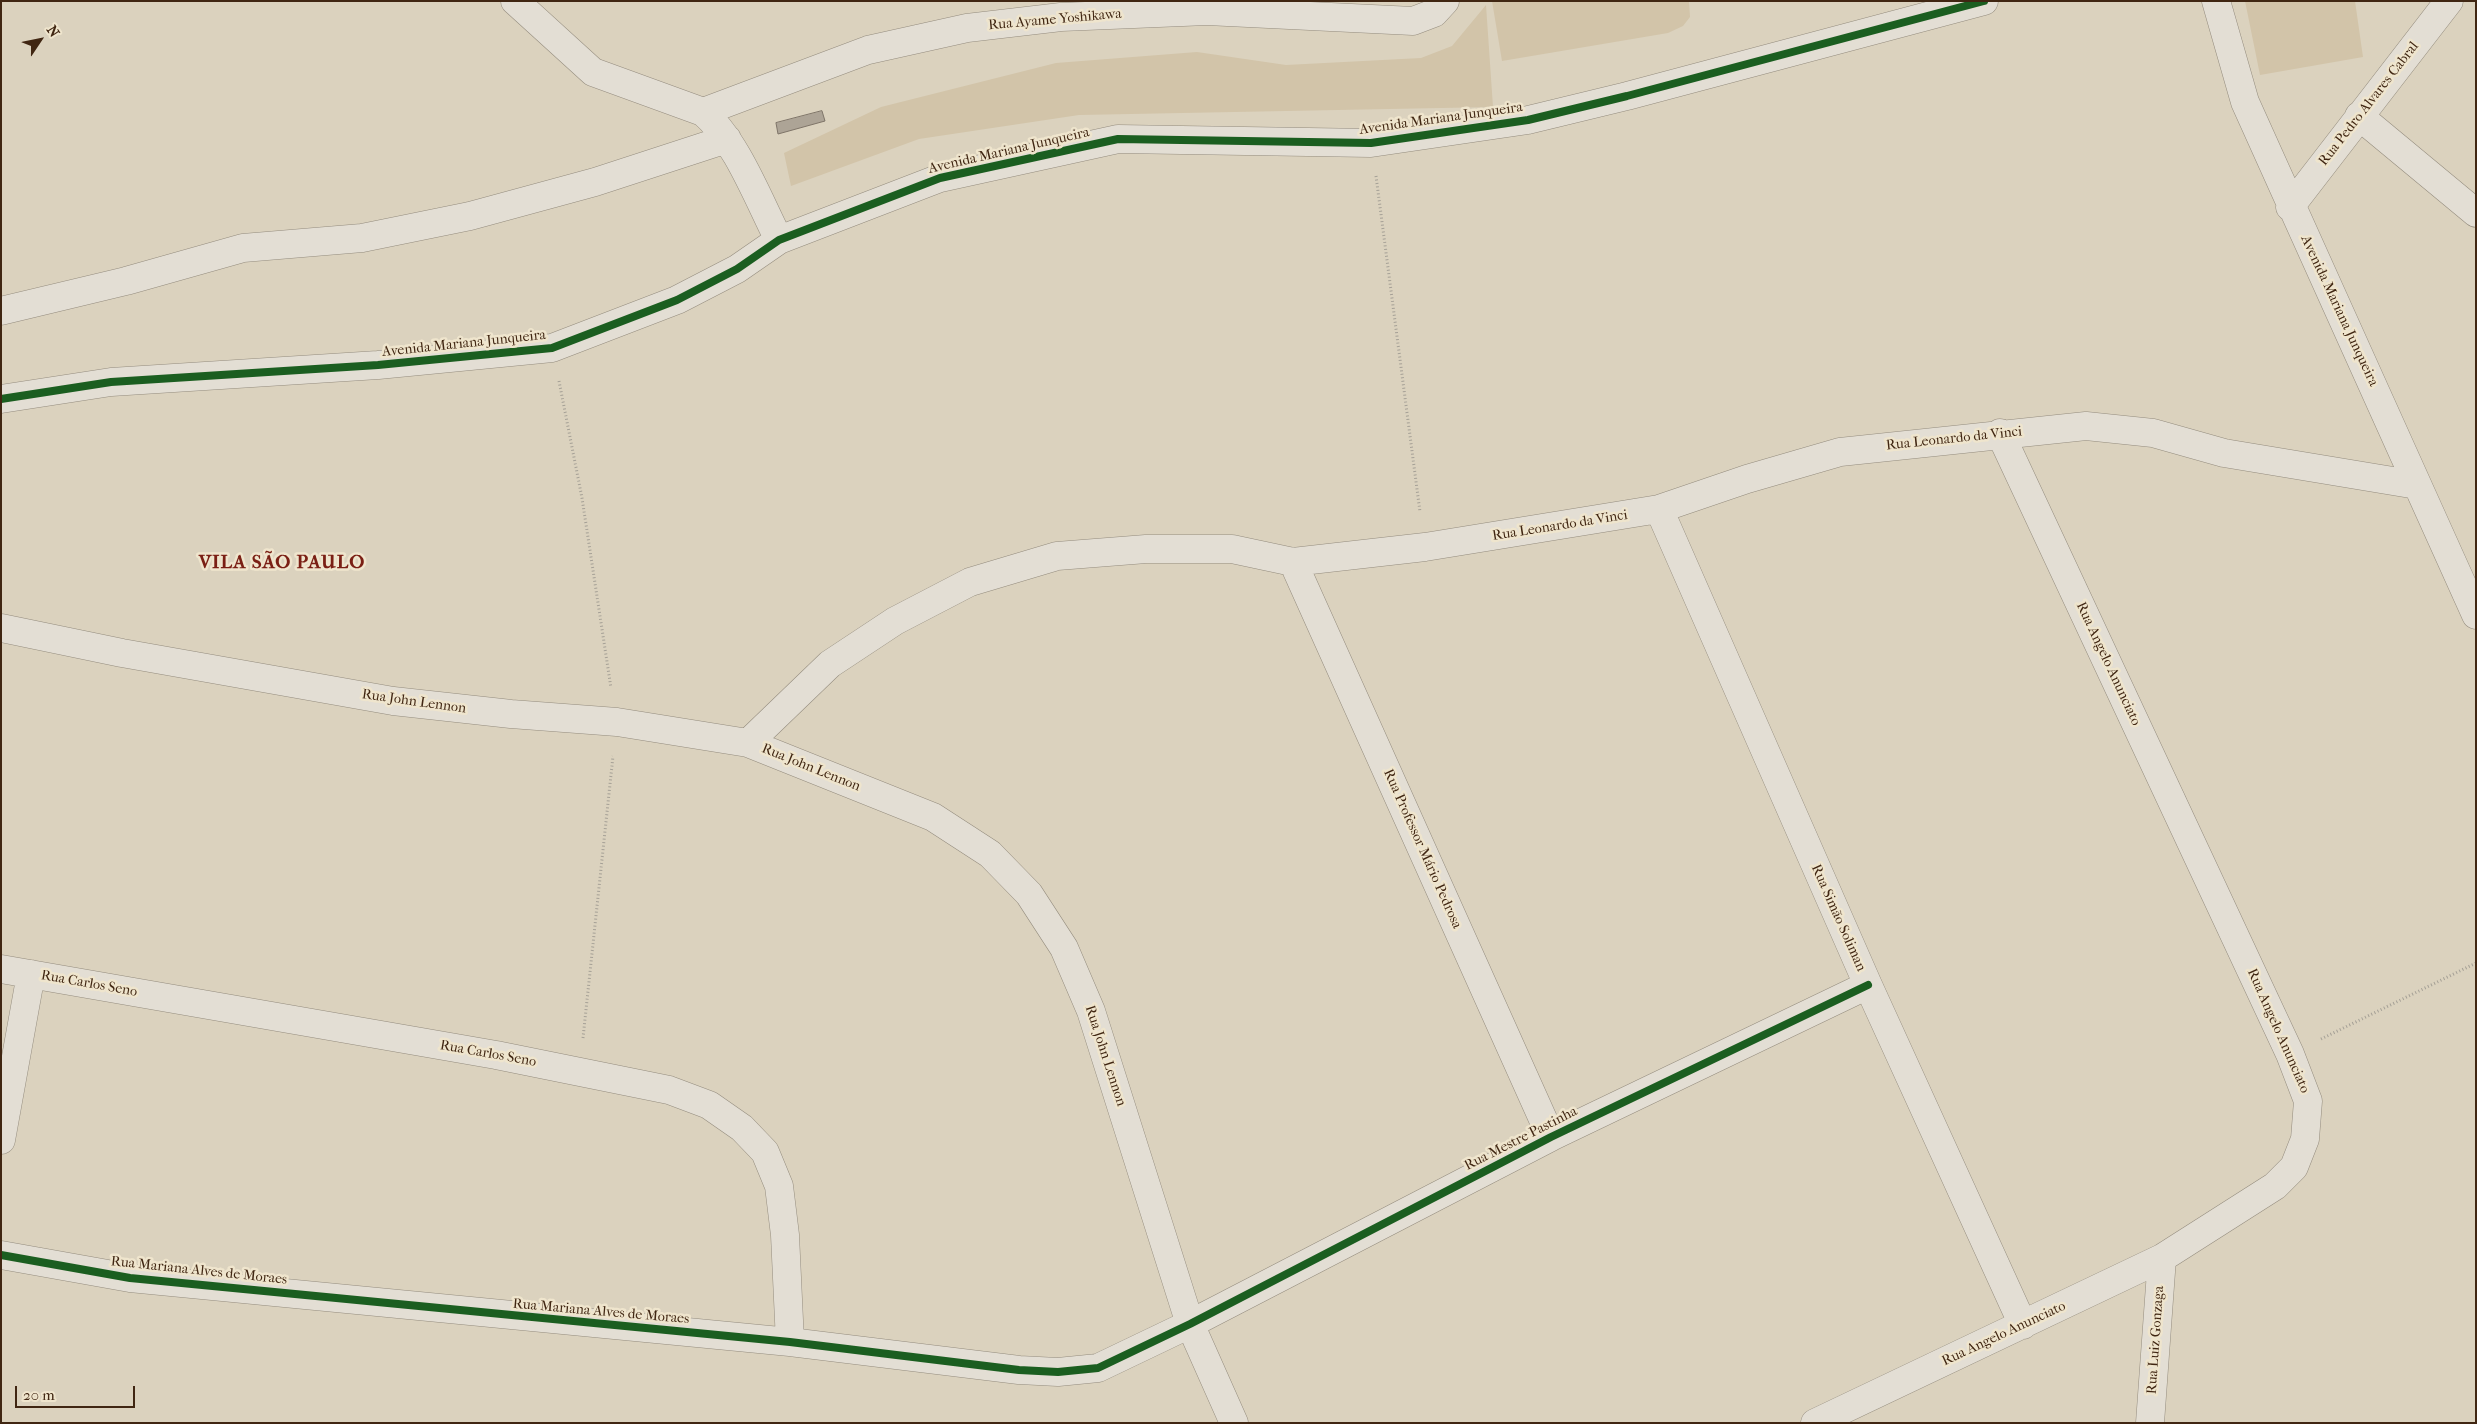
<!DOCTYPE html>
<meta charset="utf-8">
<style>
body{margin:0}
#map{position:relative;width:2477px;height:1424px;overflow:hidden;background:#dbd2be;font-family:"IM FELL French Canon",serif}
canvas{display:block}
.frame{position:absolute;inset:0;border:2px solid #402612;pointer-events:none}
.north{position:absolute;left:15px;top:15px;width:50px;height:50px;-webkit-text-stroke:4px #efe5cd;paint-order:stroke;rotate:56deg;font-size:14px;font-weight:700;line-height:20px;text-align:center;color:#402612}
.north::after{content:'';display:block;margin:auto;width:18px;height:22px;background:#402612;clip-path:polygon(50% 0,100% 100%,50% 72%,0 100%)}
.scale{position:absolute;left:15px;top:1386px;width:120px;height:22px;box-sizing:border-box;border:2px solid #402612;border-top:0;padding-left:6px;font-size:15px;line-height:18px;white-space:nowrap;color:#402612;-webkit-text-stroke:4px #efe5cd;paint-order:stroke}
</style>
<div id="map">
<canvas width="2477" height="1424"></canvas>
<div class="frame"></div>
<div class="north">N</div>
<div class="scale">20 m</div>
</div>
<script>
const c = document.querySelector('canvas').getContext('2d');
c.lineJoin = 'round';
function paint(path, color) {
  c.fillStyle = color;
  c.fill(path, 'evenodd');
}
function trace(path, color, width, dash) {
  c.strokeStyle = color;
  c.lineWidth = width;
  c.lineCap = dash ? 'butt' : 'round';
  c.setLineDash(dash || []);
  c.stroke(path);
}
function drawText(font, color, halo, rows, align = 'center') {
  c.font = font + ' "IM FELL French Canon",serif';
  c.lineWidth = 5;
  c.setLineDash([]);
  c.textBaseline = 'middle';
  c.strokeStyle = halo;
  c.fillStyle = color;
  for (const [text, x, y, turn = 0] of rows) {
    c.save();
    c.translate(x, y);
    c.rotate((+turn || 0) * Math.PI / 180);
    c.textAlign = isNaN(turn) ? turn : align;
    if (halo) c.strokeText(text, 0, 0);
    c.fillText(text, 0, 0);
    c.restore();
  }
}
const green = new Path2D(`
 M 1492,1 L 1689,1 L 1690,17 L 1683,26 L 1668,33 L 1502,61 Z
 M 2245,1 L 2355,1 L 2363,57 L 2260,75 Z
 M 1486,5 L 1493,107 L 1079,115 L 919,139 L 791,186 L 784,153 L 881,107 L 1056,63 L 1197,52 L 1286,65 L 1421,58 L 1452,46 Z`);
const building = new Path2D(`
 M 822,111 L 825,121 L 778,134 L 776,123 Z`);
const path = new Path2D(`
 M 1376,176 L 1420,512
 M 559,381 L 582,498 L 611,688
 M 583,1038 L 613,756
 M 2321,1039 L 2476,963`);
const street = new Path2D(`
 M 515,1 L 593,72 L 703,112 C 736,140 759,201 779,240
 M 2216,1 L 2245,102 L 2476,615
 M 703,112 L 868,50 L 967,28 L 1061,17 L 1207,11 L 1413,21 L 1434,13 L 1445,1
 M 2359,116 L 2476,213
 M 2290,207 L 2449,1
 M 1,311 L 126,281 L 243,248 L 362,238 L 470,216 L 595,182 L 727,139
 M 1,399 L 111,382 L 378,365 L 552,348 L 677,300 L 737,269 L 779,240 L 940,178 L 1118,139 L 1371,143 L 1528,120 L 1627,96 L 1984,1
 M 1659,509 L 1868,985 L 2023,1325
 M 1293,562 L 1551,1137
 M 1,628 L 122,653 L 393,701 L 511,714 L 617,722 L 748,743 L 933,817 L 990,854 L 1029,894 L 1064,948 L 1091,1011 L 1190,1324 L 1234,1423
 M 748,743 L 830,664 L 895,621 L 970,582 L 1057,556 L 1146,549 L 1232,549 L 1293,562 L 1425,547 L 1659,509 L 1747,479 L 1840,452 L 2086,426 L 2153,433 L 2224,453 L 2417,485
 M 1,969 L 496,1055 L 669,1090 L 709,1105 L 742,1128 L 765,1152 L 779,1186 L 785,1235 L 790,1342
 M 1,1140 L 31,974
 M 1,1255 L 130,1278 L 790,1342 L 1019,1370 L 1058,1372 L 1098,1368 L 1190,1324 L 1551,1137 L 1868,985
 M 1815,1423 L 2162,1258 L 2275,1186 L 2294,1167 L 2305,1139 L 2308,1101 L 2290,1054 L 2000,433
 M 2150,1423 L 2162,1258`);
const cycleway = new Path2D(`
 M 1,399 L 111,382 L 378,365 L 552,348 L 677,300 L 737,269 L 779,240 L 940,178 L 1118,139 L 1371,143 L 1528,120 L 1627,96 L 1984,1
 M 1,1255 L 130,1278 L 790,1342 L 1019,1370 L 1058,1372 L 1098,1368 L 1190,1324 L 1551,1137 L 1868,985`);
const streetNames = [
 ["Rua Ayame Yoshikawa",1055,20,-5],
 ["Rua Pedro Alvares Cabral",2369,104,-52],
 ["Avenida Mariana Junqueira",1441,119,-8],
 ["Avenida Mariana Junqueira",1009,151,-13],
 ["Avenida Mariana Junqueira",2339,311,65],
 ["Avenida Mariana Junqueira",464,344,-6],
 ["Rua Leonardo da Vinci",1954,439,-6],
 ["Rua Leonardo da Vinci",1560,526,-9],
 ["Rua Angelo Anunciato",2108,664,65],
 ["Rua John Lennon",414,702,8],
 ["Rua John Lennon",811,768,22],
 ["Rua Professor Mário Pedrosa",1422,849,66],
 ["Rua Simão Soliman",1838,918,66],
 ["Rua Carlos Seno",89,984,10],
 ["Rua Angelo Anunciato",2278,1031,66],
 ["Rua Carlos Seno",488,1054,10],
 ["Rua John Lennon",1105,1056,72],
 ["Rua Mestre Pastinha",1521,1139,-27],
 ["Rua Mariana Alves de Moraes",199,1271,6],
 ["Rua Mariana Alves de Moraes",601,1312,5],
 ["Rua Angelo Anunciato",2004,1334,-25],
 ["Rua Luiz Gonzaga",2156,1340,-86]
];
const districtNames = [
 ["VILA SÃO PAULO",282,563]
];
paint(green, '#d2c4a9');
paint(building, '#ada496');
trace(building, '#7e7468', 1);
trace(street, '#948c7e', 29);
trace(path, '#a5a096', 3, [1, 2.5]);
trace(street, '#e3ded4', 28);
trace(cycleway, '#1b5e20', 8);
drawText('14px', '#402612', '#efe5cd', streetNames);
c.letterSpacing = '1px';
drawText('bold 19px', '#7a1f14', '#efe5cd', districtNames);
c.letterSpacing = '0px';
</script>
